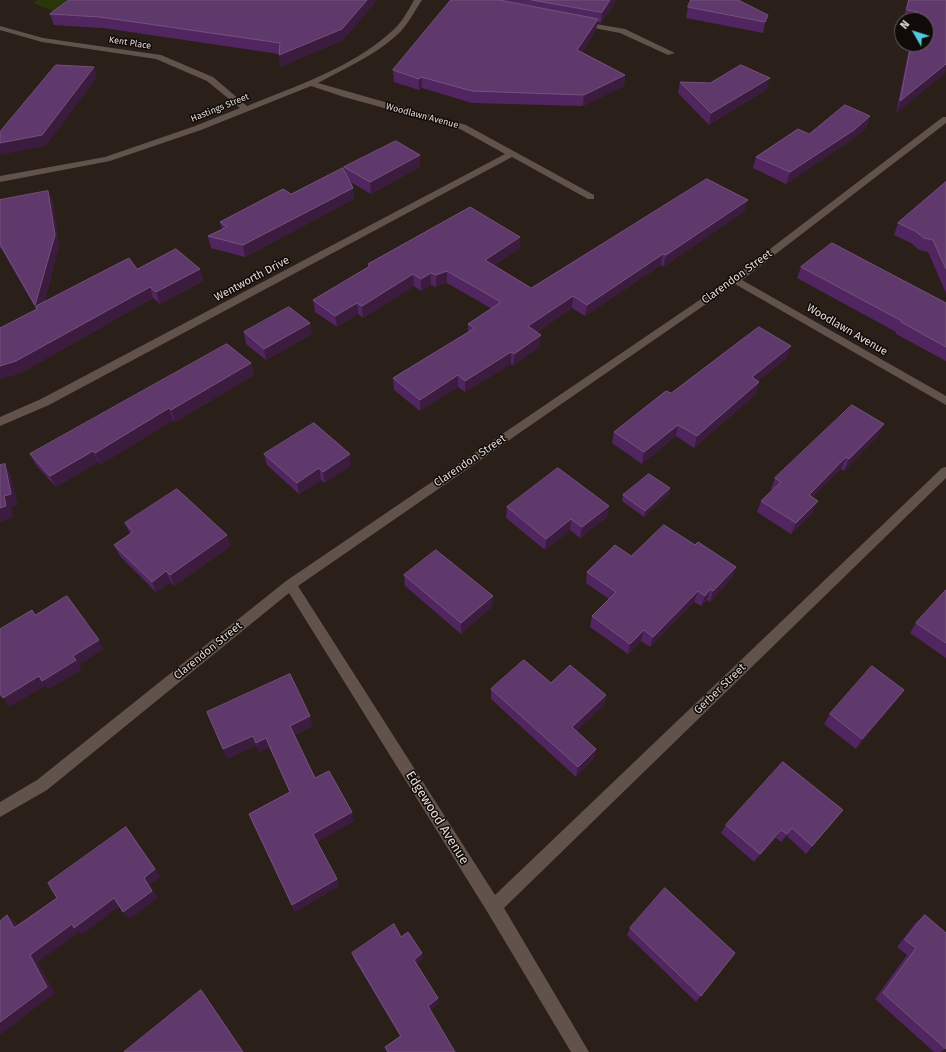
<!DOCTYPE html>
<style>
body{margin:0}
#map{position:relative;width:946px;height:1052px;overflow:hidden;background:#2b1f19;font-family:"Fira Sans",sans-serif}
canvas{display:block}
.north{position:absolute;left:894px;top:12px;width:40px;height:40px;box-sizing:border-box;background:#100a08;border:1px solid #645c59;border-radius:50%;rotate:309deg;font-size:11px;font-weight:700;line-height:16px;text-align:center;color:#e1d8d3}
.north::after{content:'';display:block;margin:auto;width:14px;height:18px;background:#54cade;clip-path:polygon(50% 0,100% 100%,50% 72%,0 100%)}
</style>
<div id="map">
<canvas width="946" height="1052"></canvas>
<div class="north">N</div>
</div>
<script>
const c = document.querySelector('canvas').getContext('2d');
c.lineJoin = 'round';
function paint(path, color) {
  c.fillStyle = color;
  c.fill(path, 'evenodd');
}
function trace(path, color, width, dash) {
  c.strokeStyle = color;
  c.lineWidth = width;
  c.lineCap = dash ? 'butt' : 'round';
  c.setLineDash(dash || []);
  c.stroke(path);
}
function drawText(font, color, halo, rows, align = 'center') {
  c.font = font + ' "Fira Sans",sans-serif';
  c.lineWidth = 3;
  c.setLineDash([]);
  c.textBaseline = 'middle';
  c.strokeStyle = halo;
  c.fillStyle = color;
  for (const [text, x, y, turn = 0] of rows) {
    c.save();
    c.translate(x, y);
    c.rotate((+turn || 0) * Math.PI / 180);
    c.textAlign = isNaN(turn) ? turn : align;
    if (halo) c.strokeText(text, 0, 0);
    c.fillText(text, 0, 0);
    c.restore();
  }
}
const green = new Path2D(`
 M 37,0 L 86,0 L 64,16 L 33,3 Z`);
const street = new Path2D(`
 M 414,0 L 422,0 C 414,12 407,26 397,35 C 374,56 345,68 318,83 L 466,125 L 594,195 L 594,199 L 588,199 L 512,157 L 49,405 L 0,426 L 0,417 L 41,399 L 505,154 L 460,129 L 344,97 L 311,86 L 201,130 L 110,161 L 0,182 L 0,176 L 105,157 L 195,126 L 240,108 L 207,81 L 156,59 L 42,42 L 0,30 L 0,26 L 43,38 L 161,55 L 213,77 L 247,106 C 296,86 351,68 391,32 C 401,24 408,11 414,0 Z
 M 578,21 L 625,29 L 675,53 L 668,55 L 620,33 L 578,25 Z
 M 943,117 L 946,117 L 946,123 L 742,280 L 946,396 L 946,405 L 735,284 L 298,586 L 495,895 L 942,468 L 946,467 L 946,478 L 504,908 L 589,1052 L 571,1052 L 488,913 L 289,593 L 47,790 L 0,817 L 0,802 L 37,780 L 286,581 L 732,278 Z`);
const wall = new Path2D(`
 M 69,0 L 377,0 L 343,40 L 280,67 L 279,54 L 103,28 L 54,25 L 50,14 Z
 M 451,0 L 617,0 L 601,23 L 597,22 L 596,30 L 582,52 L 625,75 L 624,86 L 583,106 L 472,103 L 422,88 L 419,90 L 394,82 L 393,70 Z
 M 908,0 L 946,0 L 946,70 L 945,73 L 896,113 L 910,44 L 926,44 L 926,20 L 903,20 Z
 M 688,7 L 768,15 L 763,33 L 686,18 Z
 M 680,82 L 710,83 L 767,89 L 709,125 L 678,93 Z
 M 870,116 L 866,128 L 850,141 L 786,184 L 753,168 L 756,157 L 809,134 Z
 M 344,167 L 420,167 L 371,194 L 349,181 L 353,188 L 354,199 L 245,257 L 211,248 L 208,236 L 222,229 L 220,222 L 291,194 L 345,171 Z
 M 946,182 L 946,293 L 928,252 L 919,250 L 911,243 L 894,235 L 898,223 Z
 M 48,191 L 53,202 L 59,247 L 44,302 L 137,269 L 200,269 L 203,281 L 160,304 L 153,298 L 21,373 L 36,309 L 1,248 L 0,249 L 0,200 Z
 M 745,211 L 663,267 L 661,265 L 585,316 L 572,308 L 537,332 L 540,346 L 513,366 L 511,364 L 465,392 L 458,387 L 420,411 L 394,390 L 393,378 L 468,333 L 468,324 L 492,309 L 447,283 L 436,287 L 431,285 L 421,291 L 414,286 L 363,318 L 358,314 L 337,327 L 315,312 L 313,300 L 368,267 L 368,264 L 520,248 L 494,265 L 531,288 Z
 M 801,267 L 946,303 L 946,361 L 896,334 L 896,332 L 797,278 Z
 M 310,323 L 312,334 L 266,360 L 246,344 L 244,332 Z
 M 787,358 L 758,381 L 756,394 L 694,448 L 676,436 L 642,464 L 612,443 L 614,432 L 671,393 Z
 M 251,363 L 254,375 L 175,422 L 173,420 L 100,465 L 98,462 L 56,487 L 36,465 L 30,454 Z
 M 879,435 L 844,471 L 841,469 L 812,497 L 813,512 L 791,534 L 757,512 L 761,501 L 772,490 L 771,489 L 775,478 Z
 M 264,454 L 351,465 L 325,483 L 321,480 L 299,494 L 267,465 Z
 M 670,488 L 669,494 L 644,517 L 622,501 L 623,495 Z
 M 507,507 L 607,517 L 580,538 L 570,530 L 545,550 L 506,518 Z
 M 125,523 L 231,546 L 174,586 L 171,582 L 156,592 L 120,556 L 114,545 L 130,534 Z
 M 695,545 L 736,567 L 732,578 L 710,602 L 707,600 L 701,606 L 694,602 L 650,647 L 641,641 L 628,654 L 590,627 L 592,616 L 609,599 L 586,583 L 587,572 L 631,556 Z
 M 404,575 L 493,596 L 492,607 L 461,634 L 405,586 Z
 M 946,590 L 946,658 L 910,633 L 916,623 Z
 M 551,683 L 606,695 L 604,705 L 576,731 L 596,749 L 594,758 L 576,777 L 491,699 L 491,689 Z
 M 904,690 L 897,700 L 856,749 L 824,724 L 830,714 Z
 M 313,726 L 294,735 L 315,778 L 354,821 L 317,842 L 337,879 L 339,886 L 295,912 L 249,814 L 290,792 L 269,747 L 259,752 L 256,745 L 227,759 L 223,749 Z
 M 836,819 L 806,854 L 787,836 L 781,842 L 776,838 L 754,862 L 721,833 L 726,825 Z
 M 925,915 L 946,1049 L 940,1052 L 934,1052 L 875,999 L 907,955 L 897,947 L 916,922 Z
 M 630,928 L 730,959 L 696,1002 L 627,935 Z
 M 401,937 L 422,953 L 423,959 L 416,964 L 439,1003 L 430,1010 L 455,1052 L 387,1052 L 385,1047 L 400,1036 L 354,959 L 352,953 Z`);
const shadedWall = new Path2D(`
 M 367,0 L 377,0 L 343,40 L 280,67 L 279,55 Z
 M 610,0 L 617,0 L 601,23 L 602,12 Z
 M 768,15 L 765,26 L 763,33 L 765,22 Z
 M 598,19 L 596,30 L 576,61 L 577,50 Z
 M 946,64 L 946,70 L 945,73 L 896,113 L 900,101 Z
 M 94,67 L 97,78 L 46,146 L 0,155 L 0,143 Z
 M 625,75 L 624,86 L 583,106 L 584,95 Z
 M 421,77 L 422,88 L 419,90 L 419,79 Z
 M 770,78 L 767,89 L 709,125 L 711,113 Z
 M 870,116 L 866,128 L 850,141 L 786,184 L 790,172 Z
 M 420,155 L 420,167 L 371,194 L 370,182 Z
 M 353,188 L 354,199 L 245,257 L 243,245 Z
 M 48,191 L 53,202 L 59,247 L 40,316 L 35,305 Z
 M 748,200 L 745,211 L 663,267 L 666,255 Z
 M 520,237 L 520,248 L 484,271 L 485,260 Z
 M 663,254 L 661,265 L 585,316 L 587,305 Z
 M 200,269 L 203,281 L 160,304 L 156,292 Z
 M 447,271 L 447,283 L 436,287 L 436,275 Z
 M 431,273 L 431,285 L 421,291 L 421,279 Z
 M 413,274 L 414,286 L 363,318 L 362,306 Z
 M 150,287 L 153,298 L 21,373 L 0,380 L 0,366 Z
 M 573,296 L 572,308 L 528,338 L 528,326 Z
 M 357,303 L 358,314 L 337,327 L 335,316 Z
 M 310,323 L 312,334 L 266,360 L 264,349 Z
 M 541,335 L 540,346 L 513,366 L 514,354 Z
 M 791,346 L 787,358 L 748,389 L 752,377 Z
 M 511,352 L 511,364 L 465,392 L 465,381 Z
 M 251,363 L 254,375 L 175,422 L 171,410 Z
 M 458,375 L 458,387 L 420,411 L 420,400 Z
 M 759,382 L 756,394 L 694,448 L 697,436 Z
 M 169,408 L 173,420 L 100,465 L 95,453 Z
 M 884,424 L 879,435 L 844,471 L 849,459 Z
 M 678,425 L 676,436 L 642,464 L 644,452 Z
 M 93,451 L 98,462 L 56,487 L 50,476 Z
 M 350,454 L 351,465 L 325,483 L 323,472 Z
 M 846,457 L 841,469 L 804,506 L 809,495 Z
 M 5,464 L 11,475 L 18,505 L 11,507 L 13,518 L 0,522 L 0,508 Z
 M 319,468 L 321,480 L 299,494 L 297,483 Z
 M 670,488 L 669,494 L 644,517 L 645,511 Z
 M 818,501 L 813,512 L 791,534 L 796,523 Z
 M 609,506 L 607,517 L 580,538 L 582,527 Z
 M 571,519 L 570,530 L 545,550 L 546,539 Z
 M 227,535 L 231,546 L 174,586 L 170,575 Z
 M 736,567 L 732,578 L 710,602 L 713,591 Z
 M 166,571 L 171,582 L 156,592 L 152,582 Z
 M 710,589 L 707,600 L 701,606 L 705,596 Z
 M 698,591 L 694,602 L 650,647 L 653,637 Z
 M 493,596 L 492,607 L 461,634 L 461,623 Z
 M 644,630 L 641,641 L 628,654 L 630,644 Z
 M 99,640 L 104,649 L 79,665 L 82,670 L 48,690 L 45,686 L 10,707 L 3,698 Z
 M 904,690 L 897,700 L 856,749 L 862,739 Z
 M 606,695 L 604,705 L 570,737 L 572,727 Z
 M 310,716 L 313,726 L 293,735 L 290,726 Z
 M 253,736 L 256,745 L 227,759 L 223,749 Z
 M 266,738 L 269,747 L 259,752 L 256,743 Z
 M 596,749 L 594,758 L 576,777 L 578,767 Z
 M 843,810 L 836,819 L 806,854 L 812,846 Z
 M 352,812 L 354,821 L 316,843 L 313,834 Z
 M 126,827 L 161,877 L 150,885 L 158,898 L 130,919 L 123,912 L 144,878 Z
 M 792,828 L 787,836 L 781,842 L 787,834 Z
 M 781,830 L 776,838 L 754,862 L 760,854 Z
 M 337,879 L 339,886 L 295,912 L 292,905 Z
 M 114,898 L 121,905 L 82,935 L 79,932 L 38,962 L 55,993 L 1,1034 L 0,1034 L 0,1022 L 30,955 L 72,924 Z
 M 7,915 L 16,922 L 23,935 L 14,928 Z
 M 422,953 L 423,959 L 415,965 L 414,960 Z
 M 201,990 L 206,996 L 244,1052 L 243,1052 Z
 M 438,998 L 439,1003 L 428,1011 L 428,1006 Z`);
const building = new Path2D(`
 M 69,0 L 367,0 L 342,29 L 279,55 L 280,43 L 100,17 L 50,14 Z
 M 451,0 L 499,0 L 598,19 L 577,50 L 625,75 L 584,95 L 472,91 L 421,77 L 419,79 L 393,70 Z
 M 532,0 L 610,0 L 602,12 Z
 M 691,0 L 738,0 L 768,15 L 765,22 L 688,7 Z
 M 909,0 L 946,0 L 946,64 L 900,101 L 911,44 L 926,44 L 926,20 L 916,20 L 918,12 L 907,10 Z
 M 56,65 L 94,67 L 42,135 L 0,143 L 0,132 Z
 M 741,65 L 770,78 L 711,113 L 680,82 L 710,83 Z
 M 845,105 L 870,116 L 854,130 L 790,172 L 756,157 L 798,129 L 809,134 Z
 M 396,141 L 420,155 L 370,182 L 344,167 Z
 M 343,168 L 353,188 L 243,245 L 208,236 L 227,227 L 220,222 L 283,189 L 291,194 Z
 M 707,179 L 748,200 L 666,255 L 663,254 L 587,305 L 573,296 L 528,326 L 541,335 L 514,354 L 511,352 L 465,381 L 458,375 L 420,400 L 393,378 L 475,328 L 468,324 L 501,302 L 447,271 L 436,275 L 431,273 L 421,279 L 413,274 L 362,306 L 357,303 L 335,316 L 313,300 L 370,266 L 368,264 L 470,207 L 520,237 L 485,260 L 531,288 Z
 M 946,182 L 946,269 L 933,240 L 924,238 L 915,231 L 898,223 Z
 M 48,191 L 55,235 L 35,305 L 0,244 L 0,200 Z
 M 832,243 L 946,303 L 946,347 L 901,322 L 902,321 L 801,267 Z
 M 176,249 L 200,269 L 156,292 L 150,287 L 16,361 L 0,366 L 0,328 L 37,309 L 36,306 L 129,258 L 137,269 Z
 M 289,307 L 310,323 L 264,349 L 244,332 Z
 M 759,327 L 791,346 L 752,377 L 759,382 L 697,436 L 678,425 L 644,452 L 614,432 L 666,391 L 671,393 Z
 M 227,344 L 251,363 L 171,410 L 169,408 L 95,453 L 93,451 L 50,476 L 30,454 Z
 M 852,405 L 884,424 L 849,459 L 846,457 L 809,495 L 818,501 L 796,523 L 761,501 L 781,482 L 775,478 Z
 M 314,423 L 350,454 L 323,472 L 319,468 L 297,483 L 264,454 Z
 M 5,464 L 11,494 L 4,496 L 6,506 L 0,508 L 0,465 Z
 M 558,468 L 609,506 L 582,527 L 571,519 L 546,539 L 507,507 Z
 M 649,474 L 670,488 L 645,511 L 623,495 Z
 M 177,489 L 227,535 L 170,575 L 166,571 L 152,582 L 114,545 L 133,532 L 125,523 Z
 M 664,525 L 695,545 L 698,542 L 736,567 L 713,591 L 710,589 L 705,596 L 698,591 L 653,637 L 644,630 L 630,644 L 592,616 L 616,592 L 587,572 L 615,545 L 631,556 Z
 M 436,550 L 493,596 L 461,623 L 404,575 Z
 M 946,590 L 946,643 L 916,623 Z
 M 67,596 L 99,640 L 73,656 L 76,660 L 42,681 L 39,676 L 3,698 L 0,694 L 0,629 L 32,610 L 35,615 Z
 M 524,660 L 551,683 L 570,665 L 606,695 L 572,727 L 596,749 L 578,767 L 491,689 Z
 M 872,666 L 904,690 L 862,739 L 830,714 Z
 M 290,674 L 310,716 L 290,726 L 315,778 L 329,771 L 352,812 L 313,834 L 337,879 L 292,905 L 249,814 L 290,792 L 266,738 L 256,743 L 253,736 L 223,749 L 207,712 Z
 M 783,762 L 843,810 L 812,846 L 792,828 L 787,834 L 781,830 L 760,854 L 726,825 Z
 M 126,827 L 155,869 L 144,878 L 152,891 L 123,912 L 114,898 L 74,928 L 72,924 L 30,955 L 47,987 L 0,1022 L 0,921 L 7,915 L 14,928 L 57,898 L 48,883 Z
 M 665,888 L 735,953 L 701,996 L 630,928 Z
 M 925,915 L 946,933 L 946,1049 L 883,993 L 916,948 L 905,940 Z
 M 394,924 L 401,937 L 408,932 L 422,953 L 414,960 L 438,998 L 428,1006 L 455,1052 L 388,1052 L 385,1047 L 401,1036 L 352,953 Z
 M 201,990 L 243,1052 L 124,1052 Z`);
const farStreetnames = [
 ["Kent Place",130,43,9],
 ["Hastings Street",220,108,-22],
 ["Woodlawn Avenue",422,116,15]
];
const streetNames = [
 ["Clarendon Street",737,277,-36],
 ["Wentworth Drive",252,279,-28],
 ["Woodlawn Avenue",847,330,30],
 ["Clarendon Street",470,461,-34],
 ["Clarendon Street",208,651,-39],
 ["Gerber Street",720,689,-44]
];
const nearStreetnames = [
 ["Edgewood Avenue",437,818,58]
];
paint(green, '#28360c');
paint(street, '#61534b');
paint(wall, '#512660');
paint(shadedWall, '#3b1b3e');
paint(building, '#60396c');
trace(building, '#74527c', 1);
drawText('9px', '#e1d8d3', '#100a08', farStreetnames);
drawText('11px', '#e1d8d3', '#100a08', streetNames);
drawText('13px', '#e1d8d3', '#100a08', nearStreetnames);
</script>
